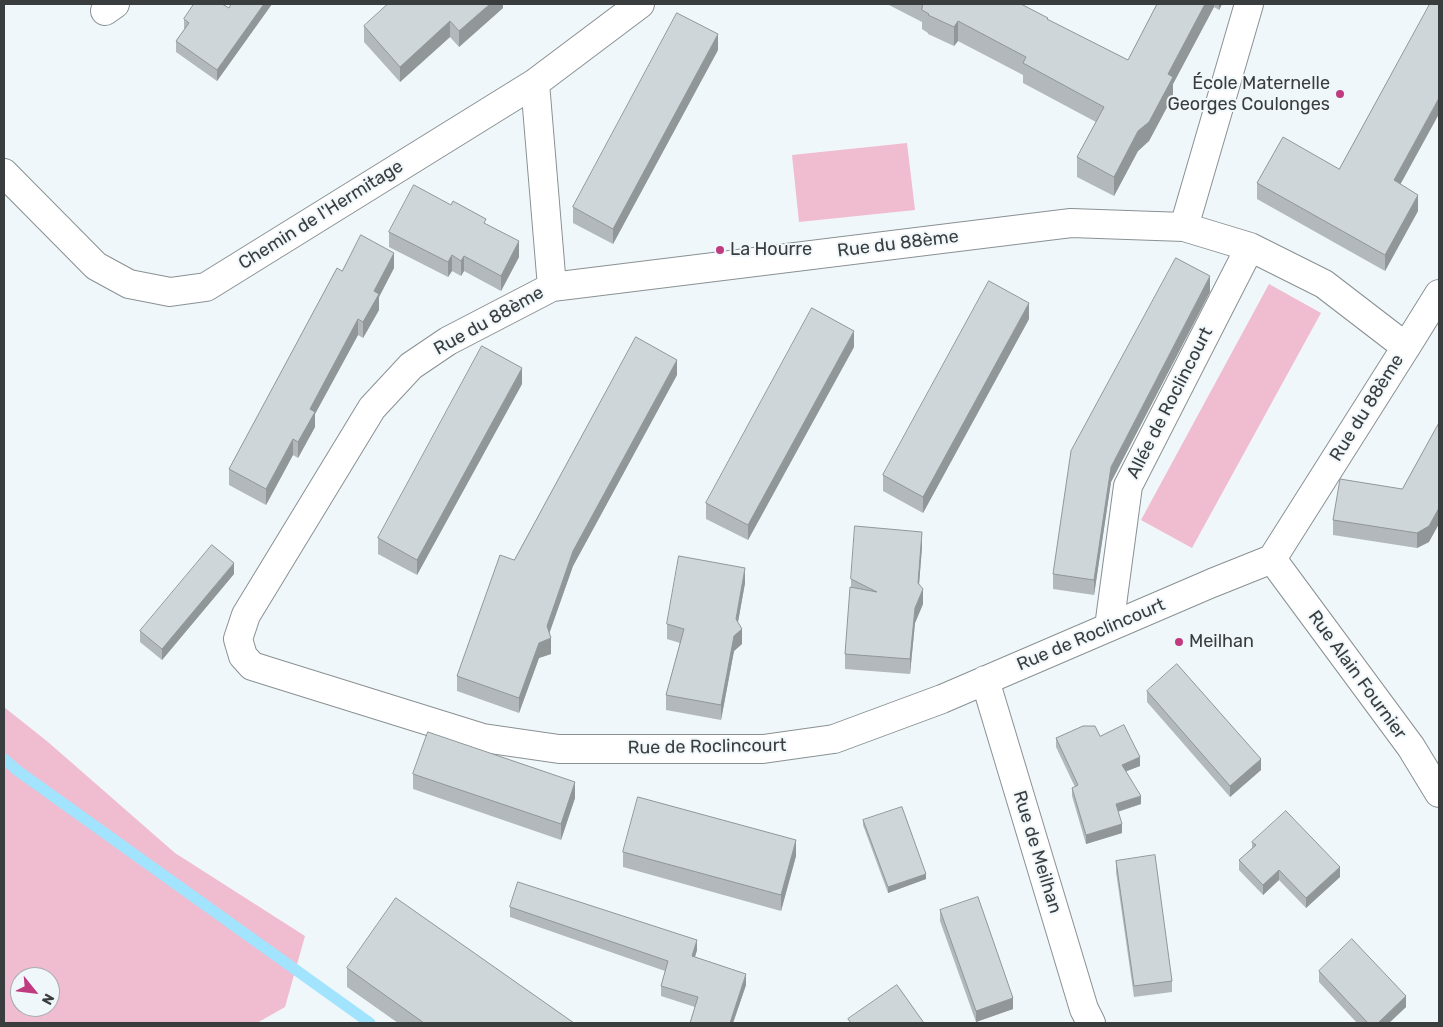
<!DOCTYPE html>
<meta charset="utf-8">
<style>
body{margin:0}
#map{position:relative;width:1443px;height:1027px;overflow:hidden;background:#f0f7fa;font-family:Rubik,sans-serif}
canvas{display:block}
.frame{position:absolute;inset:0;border:5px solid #3a3d3e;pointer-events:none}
.north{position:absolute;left:10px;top:967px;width:50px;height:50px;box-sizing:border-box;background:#f0f7fa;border:1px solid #a7adaf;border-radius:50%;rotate:119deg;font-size:14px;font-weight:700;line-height:20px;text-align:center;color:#3a3d3e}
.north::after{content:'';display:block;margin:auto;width:18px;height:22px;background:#bf3a7f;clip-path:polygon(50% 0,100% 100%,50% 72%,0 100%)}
</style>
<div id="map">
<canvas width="1443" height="1027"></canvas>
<div class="frame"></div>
<div class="north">N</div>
</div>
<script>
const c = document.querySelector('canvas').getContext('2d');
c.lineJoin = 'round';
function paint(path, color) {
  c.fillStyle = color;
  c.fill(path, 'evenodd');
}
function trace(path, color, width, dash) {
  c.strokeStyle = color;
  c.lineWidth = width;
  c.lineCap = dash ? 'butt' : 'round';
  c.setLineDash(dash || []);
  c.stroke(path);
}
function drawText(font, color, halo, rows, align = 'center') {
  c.font = font + ' Rubik,sans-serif';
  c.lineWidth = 4;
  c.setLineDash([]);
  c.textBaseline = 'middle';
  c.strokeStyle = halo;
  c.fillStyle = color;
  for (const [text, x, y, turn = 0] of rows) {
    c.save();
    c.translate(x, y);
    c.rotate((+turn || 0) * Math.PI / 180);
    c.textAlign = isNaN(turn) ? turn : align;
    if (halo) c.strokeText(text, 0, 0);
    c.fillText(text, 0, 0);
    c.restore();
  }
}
const green = new Path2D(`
 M 907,143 L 915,210 L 799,222 L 792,155 Z
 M 1269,284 L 1321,313 L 1192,548 L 1141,520 Z
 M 4,707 L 48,742 L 175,853 L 305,936 L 285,1007 L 257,1023 L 4,1023 ZM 20,977 L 50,977 L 50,1007 L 20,1007 Z`);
const stream = new Path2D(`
 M 4,759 L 18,771 L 370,1023`);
const minor = new Path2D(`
 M 105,11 L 115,4
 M 535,83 L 552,287
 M 4,173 L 96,266 L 129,284 L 170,292 L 206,287 L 535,83 L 640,4
 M 1071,223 L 1184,227 L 1250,247 L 1324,284 L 1406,347 L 1272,559 L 1212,583 L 942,699 L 834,739 L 763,749 L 559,749 L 483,738 L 271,672 L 252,666 L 243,656 L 238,639 L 246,615 L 372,408 L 411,366 L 448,341 L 552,287 Z
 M 1184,227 L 1249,4
 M 1406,347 L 1439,294
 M 1272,559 L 1411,747 L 1439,793
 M 1109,627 L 1128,486 L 1250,247
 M 985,680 L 1084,1009 L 1091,1023`);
const wall = new Path2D(`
 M 231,4 L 272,4 L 217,81 L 176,52 L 176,41 L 184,30 L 184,19 L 229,8 Z
 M 503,4 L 503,8 L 459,47 L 450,37 L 400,82 L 364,42 L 364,26 Z
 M 887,4 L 1021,4 L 1048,20 L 1128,60 L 1157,4 L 1222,4 L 1219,10 L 1214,7 L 1173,84 L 1173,96 L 1149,141 L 1138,151 L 1114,196 L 1077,177 L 1077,157 L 1096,122 L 1023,83 L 1023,75 L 958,41 L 954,46 L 928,34 L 928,33 L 922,29 L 922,22 Z
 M 718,50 L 613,244 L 573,223 L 573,207 Z
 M 1339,169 L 1400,184 L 1418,211 L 1385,271 L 1257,199 L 1257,183 Z
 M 486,224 L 519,257 L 501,291 L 464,271 L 461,276 L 452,271 L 448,277 L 389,247 L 389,232 Z
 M 394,268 L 379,297 L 379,310 L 363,338 L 358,335 L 315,414 L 315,427 L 298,458 L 293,455 L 266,505 L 229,485 L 229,469 L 342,271 Z
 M 1210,292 L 1111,482 L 1094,595 L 1053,589 L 1053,574 Z
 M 1029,319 L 923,513 L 883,491 L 883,475 Z
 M 854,347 L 748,540 L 706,519 L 706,503 Z
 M 677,375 L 573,566 L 549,633 L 551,654 L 539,658 L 519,713 L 457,691 L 457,676 L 514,560 Z
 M 522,384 L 417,575 L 378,554 L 378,538 Z
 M 1402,489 L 1429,542 L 1417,548 L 1333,535 L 1333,520 Z
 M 922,547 L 919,584 L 923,604 L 915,623 L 910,674 L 845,669 L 845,654 L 851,588 L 851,579 Z
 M 234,574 L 162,660 L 140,642 L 140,631 Z
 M 745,583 L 738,622 L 742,644 L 734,651 L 721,720 L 666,710 L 666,695 L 680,643 L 667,639 L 667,624 Z
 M 1147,691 L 1261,770 L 1230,797 L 1147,702 Z
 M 1100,736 L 1140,766 L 1126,771 L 1141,804 L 1118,812 L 1122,833 L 1086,844 L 1072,796 L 1072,788 L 1075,787 L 1056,747 L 1056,738 Z
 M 413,774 L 575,798 L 561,840 L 413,789 Z
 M 863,820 L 926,879 L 888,893 L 863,825 Z
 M 1252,842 L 1340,877 L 1306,908 L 1279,880 L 1263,895 L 1239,870 L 1239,860 L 1252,848 Z
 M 623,852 L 796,856 L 781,911 L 623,867 Z
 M 1116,861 L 1172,981 L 1172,992 L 1134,997 L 1116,872 Z
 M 510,907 L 697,950 L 695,957 L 746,985 L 733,1023 L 690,1023 L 695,1007 L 661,996 L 661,986 L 665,971 L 510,917 Z
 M 940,910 L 1013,1009 L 976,1022 L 940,921 Z
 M 347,968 L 574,1023 L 398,1023 L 347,987 Z
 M 1319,971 L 1406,1007 L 1389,1023 L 1357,1023 L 1319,982 Z`);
const shadedWall = new Path2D(`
 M 264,4 L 272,4 L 217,81 L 217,70 Z
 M 490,4 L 503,4 L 503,8 L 459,47 L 459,31 Z
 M 1205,4 L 1214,4 L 1214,7 L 1173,84 L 1173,96 L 1149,141 L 1138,151 L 1114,196 L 1114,177 Z
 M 1219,4 L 1222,4 L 1219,10 Z
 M 450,21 L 450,37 L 400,82 L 400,67 Z
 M 958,21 L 958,41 L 954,46 L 954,27 Z
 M 718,34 L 718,50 L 613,244 L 613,229 Z
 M 1439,98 L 1439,114 L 1394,196 L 1394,180 Z
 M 1418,195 L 1418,211 L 1385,271 L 1385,255 Z
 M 519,241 L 519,257 L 501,291 L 501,276 Z
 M 394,253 L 394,268 L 379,297 L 379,310 L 363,338 L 363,322 L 374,291 Z
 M 452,255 L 452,271 L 448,277 L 448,262 Z
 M 464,256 L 464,271 L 461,276 L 461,261 Z
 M 1210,276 L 1210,292 L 1111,482 L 1094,595 L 1094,580 L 1111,467 Z
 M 1029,303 L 1029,319 L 923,513 L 923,497 Z
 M 358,319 L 358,335 L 315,414 L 315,427 L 298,458 L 298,442 L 310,409 Z
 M 854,331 L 854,347 L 748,540 L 748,525 Z
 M 677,360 L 677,375 L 573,566 L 547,640 L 551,638 L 551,654 L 539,658 L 519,713 L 519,698 L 539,643 L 547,626 L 573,551 Z
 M 522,368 L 522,384 L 417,575 L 417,560 Z
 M 293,439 L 293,455 L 266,505 L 266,489 Z
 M 1439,508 L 1439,524 L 1429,542 L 1417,548 L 1417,533 Z
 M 922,532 L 922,547 L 918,598 L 918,583 Z
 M 234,563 L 234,574 L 162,660 L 162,649 Z
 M 745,568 L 745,583 L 736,633 L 742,629 L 742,644 L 734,651 L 721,720 L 721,705 Z
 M 923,589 L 923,604 L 915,623 L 910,674 L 910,659 L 915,608 Z
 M 1140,757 L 1140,766 L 1122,773 L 1122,765 Z
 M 1261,759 L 1261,770 L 1230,797 L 1230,786 Z
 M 575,782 L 575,798 L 561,840 L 561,824 Z
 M 1141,796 L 1141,804 L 1116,812 L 1116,804 Z
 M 1122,824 L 1122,833 L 1086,844 L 1086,835 Z
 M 796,840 L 796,856 L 781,911 L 781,895 Z
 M 1340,867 L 1340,877 L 1306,908 L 1306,898 Z
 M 1279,870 L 1279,880 L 1263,895 L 1263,885 Z
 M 926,874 L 926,879 L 888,893 L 888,887 Z
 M 697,940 L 697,950 L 692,966 L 692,956 Z
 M 746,974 L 746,985 L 733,1023 L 730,1023 Z
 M 1406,996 L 1406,1007 L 1389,1023 L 1378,1023 Z
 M 1013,998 L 1013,1009 L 976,1022 L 976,1011 Z`);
const building = new Path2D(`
 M 194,4 L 222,4 L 229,8 L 231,4 L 264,4 L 217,70 L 176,41 L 189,23 L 184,19 Z
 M 388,4 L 490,4 L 459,31 L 450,21 L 400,67 L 364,26 Z
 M 923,4 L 1021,4 L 1048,18 L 1047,19 L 1128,60 L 1157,4 L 1205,4 L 1168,74 L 1173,77 L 1149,122 L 1138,131 L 1114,177 L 1077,157 L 1104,107 L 1023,63 L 1026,57 L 958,21 L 954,27 L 928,15 L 929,14 L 922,10 Z
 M 1430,4 L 1439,4 L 1439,98 L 1394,180 L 1418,195 L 1385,255 L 1257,183 L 1283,137 L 1339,169 Z
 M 677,13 L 718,34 L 613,229 L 573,207 Z
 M 414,185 L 451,205 L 453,201 L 486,219 L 484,223 L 519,241 L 501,276 L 464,256 L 461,261 L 452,255 L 448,262 L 389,232 Z
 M 361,235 L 394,253 L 374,291 L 379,294 L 363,322 L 358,319 L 310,409 L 315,412 L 298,442 L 293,439 L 266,489 L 229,469 L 337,268 L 342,271 Z
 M 1176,258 L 1210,276 L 1111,467 L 1094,580 L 1053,574 L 1071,451 Z
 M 989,281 L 1029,303 L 923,497 L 883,475 Z
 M 812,308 L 854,331 L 748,525 L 706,503 Z
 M 636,337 L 677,360 L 573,551 L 547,626 L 551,638 L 539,643 L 519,698 L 457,676 L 500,555 L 514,560 Z
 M 482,346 L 522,368 L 417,560 L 378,538 Z
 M 1439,423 L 1439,508 L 1429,526 L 1417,533 L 1333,520 L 1340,479 L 1402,489 Z
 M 855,526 L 922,532 L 918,583 L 923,589 L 915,608 L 910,659 L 845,654 L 850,587 L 877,592 L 851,579 Z
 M 212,545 L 234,563 L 162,649 L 140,631 Z
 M 679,556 L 745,568 L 736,619 L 742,629 L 734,636 L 721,705 L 666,695 L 684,629 L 667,624 Z
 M 1177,664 L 1261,759 L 1230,786 L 1147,691 Z
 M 1124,725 L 1140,757 L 1122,765 L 1141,796 L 1116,804 L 1122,824 L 1086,835 L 1072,788 L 1078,785 L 1056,738 L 1083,726 L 1095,726 L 1100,736 Z
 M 428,732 L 575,782 L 561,824 L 413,774 Z
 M 638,797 L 796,840 L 781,895 L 623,852 Z
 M 902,807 L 926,874 L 888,887 L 863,820 Z
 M 1286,811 L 1340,867 L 1306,898 L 1279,870 L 1263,885 L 1239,860 L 1256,845 L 1252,842 Z
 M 1155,855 L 1172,981 L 1134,986 L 1116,861 Z
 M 518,882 L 697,940 L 692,956 L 746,974 L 730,1023 L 690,1023 L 698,997 L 661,986 L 668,961 L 510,907 Z
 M 978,897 L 1013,998 L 976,1011 L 940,910 Z
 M 396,898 L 574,1023 L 424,1023 L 347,968 Z
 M 1352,939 L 1406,996 L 1378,1023 L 1368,1023 L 1319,971 Z
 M 897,985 L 924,1023 L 851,1023 L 848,1019 Z`);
const markers = [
 [1340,94,5,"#bf3a7f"],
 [720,250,5,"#bf3a7f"],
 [1179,642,5,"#bf3a7f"]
];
const poiNames = [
 ["École Maternelle",1330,84,"right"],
 ["Georges Coulonges",1330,105,"right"],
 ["La Hourre",730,250],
 ["Meilhan",1189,642]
];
const streetNames = [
 ["Chemin de l'Hermitage",321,215,-32],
 ["Rue du 88ème",898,244,-7],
 ["Rue du 88ème",489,321,-29],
 ["Allée de Roclincourt",1170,403,-63],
 ["Rue du 88ème",1367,408,-58],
 ["Rue de Roclincourt",1091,635,-23],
 ["Rue Alain Fournier",1357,675,54],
 ["Rue de Roclincourt",707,747,-1],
 ["Rue de Meilhan",1037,852,73]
];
paint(green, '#efbcd0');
trace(stream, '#a2e4fe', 11);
trace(minor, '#8a9193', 30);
trace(minor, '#fff', 28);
paint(wall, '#b2b8bb');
paint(shadedWall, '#919698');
paint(building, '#cfd6d9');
trace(building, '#919698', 1);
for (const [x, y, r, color] of markers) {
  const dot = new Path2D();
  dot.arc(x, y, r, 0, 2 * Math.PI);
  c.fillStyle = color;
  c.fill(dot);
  trace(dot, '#f0f7fa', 2);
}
drawText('18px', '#3a3d3e', '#f0f7fa', poiNames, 'left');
drawText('18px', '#3a3d3e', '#f0f7fa', streetNames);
</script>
